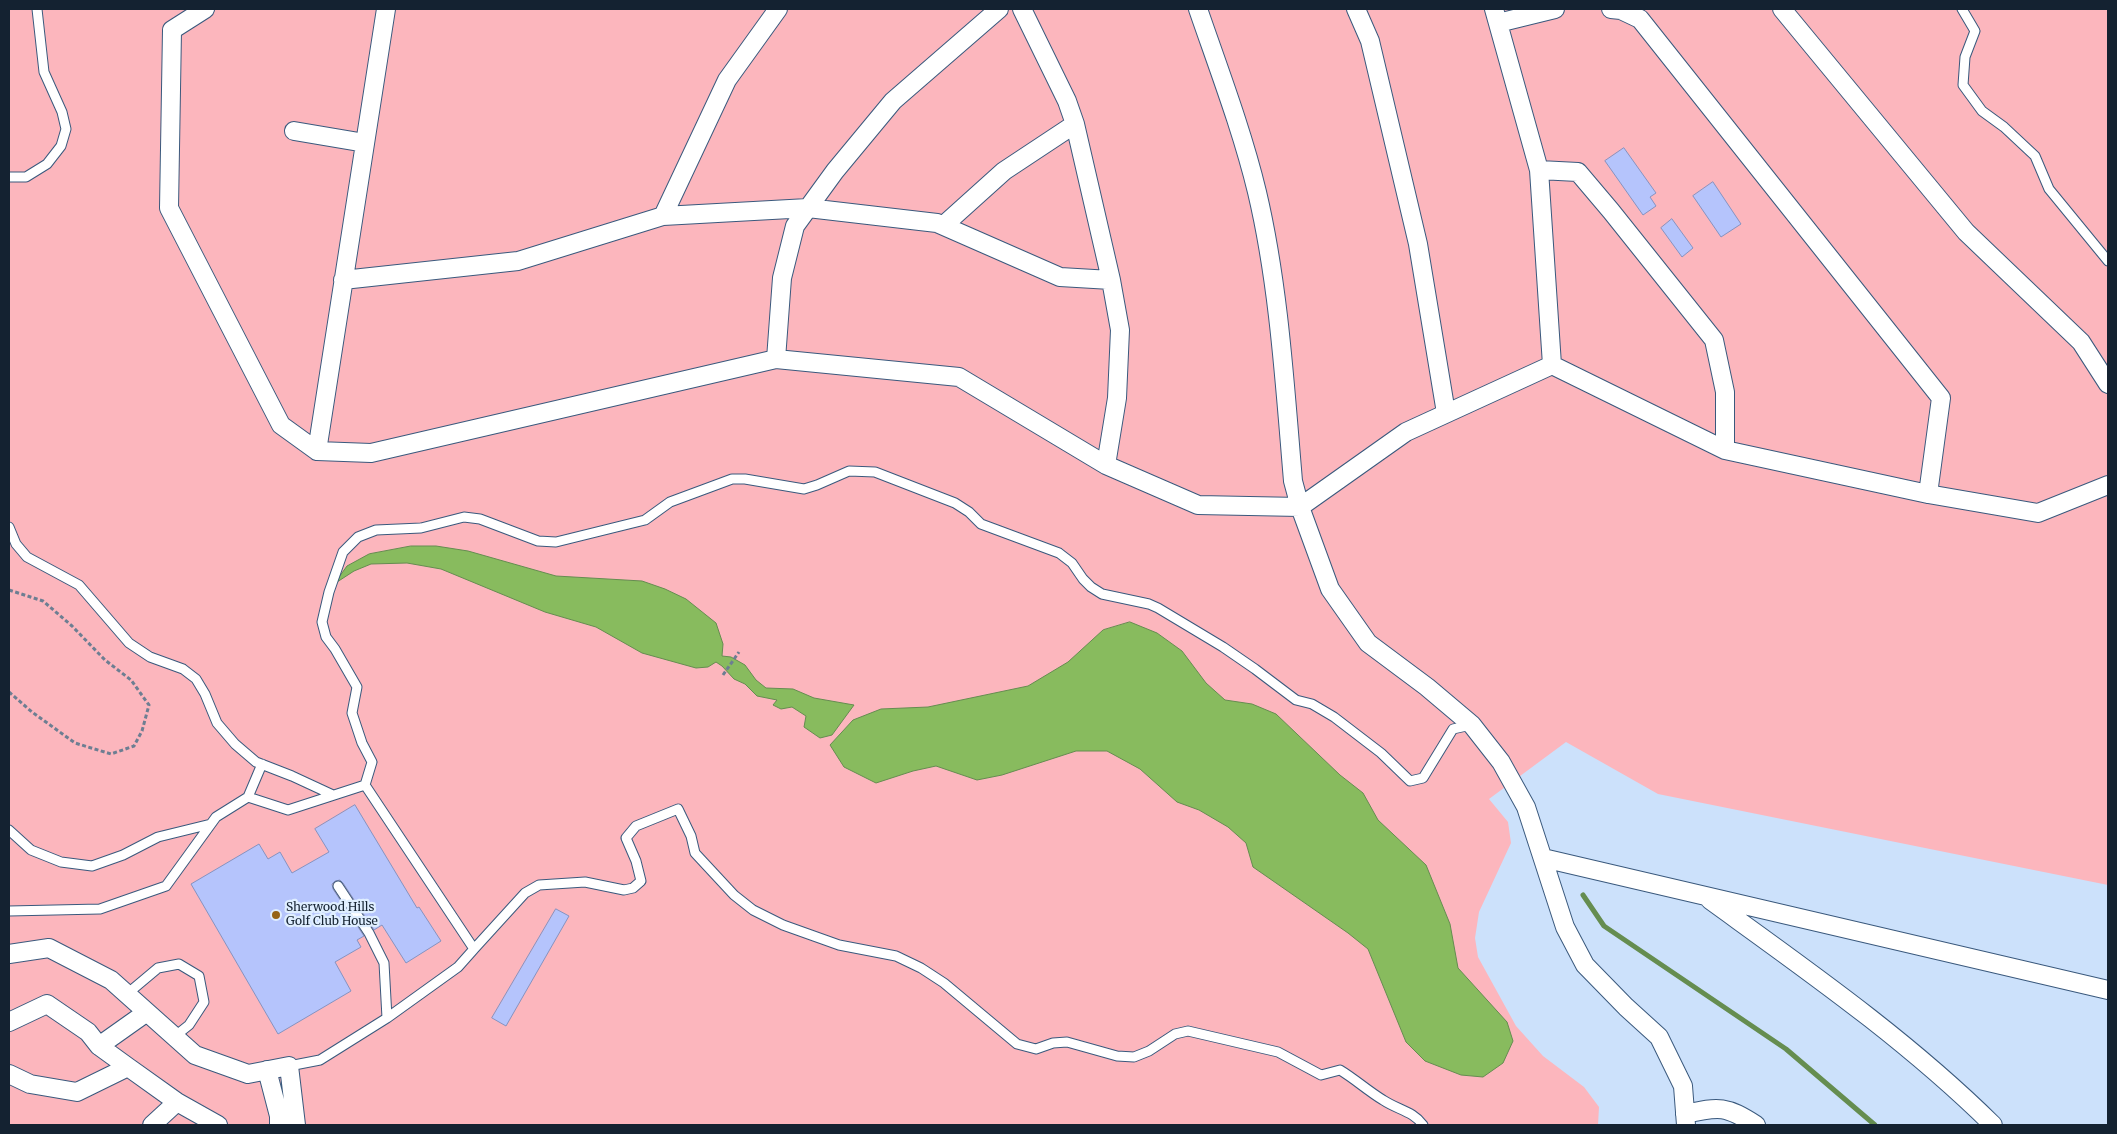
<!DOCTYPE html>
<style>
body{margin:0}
#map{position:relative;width:2117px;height:1134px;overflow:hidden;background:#cce1fb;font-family:Merriweather,serif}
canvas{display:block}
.frame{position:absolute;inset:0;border:10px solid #142231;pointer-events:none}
</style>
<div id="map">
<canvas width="2117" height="1134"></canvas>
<div class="frame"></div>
</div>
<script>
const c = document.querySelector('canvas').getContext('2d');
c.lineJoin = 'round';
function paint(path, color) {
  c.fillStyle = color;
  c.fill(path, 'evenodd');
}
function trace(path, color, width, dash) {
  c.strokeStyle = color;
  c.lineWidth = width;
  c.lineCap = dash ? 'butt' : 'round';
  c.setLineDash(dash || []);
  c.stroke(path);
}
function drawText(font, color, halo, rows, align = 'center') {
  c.font = font + ' Merriweather,serif';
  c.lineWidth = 4.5;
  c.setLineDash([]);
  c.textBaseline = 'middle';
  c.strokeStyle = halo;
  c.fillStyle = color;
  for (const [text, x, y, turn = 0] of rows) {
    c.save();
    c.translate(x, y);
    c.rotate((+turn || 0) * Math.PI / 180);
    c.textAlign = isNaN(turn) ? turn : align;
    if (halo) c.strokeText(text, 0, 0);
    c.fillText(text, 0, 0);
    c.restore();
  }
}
const green = new Path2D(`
 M 9,9 L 2108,9 L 2108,885 L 1658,794 L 1566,742 L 1489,799 L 1508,822 L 1511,843 L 1479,912 L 1475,938 L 1478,957 L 1516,1026 L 1543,1056 L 1584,1087 L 1599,1107 L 1598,1125 L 9,1125 Z`);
const water = new Path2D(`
 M 411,546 L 436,546 L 468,551 L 556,576 L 642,581 L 665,589 L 686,599 L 716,623 L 723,644 L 722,656 L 731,657 L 745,665 L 756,680 L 766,688 L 793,689 L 814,698 L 854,705 L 832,735 L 820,738 L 804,727 L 806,716 L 792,707 L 781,709 L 773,705 L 777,700 L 757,696 L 745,684 L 734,679 L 722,666 L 716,662 L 708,667 L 696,668 L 642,653 L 596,627 L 545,612 L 441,569 L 407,563 L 371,564 L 354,571 L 334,584 L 347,566 L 369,554 Z
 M 1130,622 L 1157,633 L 1182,651 L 1206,683 L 1225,700 L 1252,704 L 1276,714 L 1340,775 L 1363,793 L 1378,820 L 1426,865 L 1450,924 L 1458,968 L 1507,1022 L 1513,1041 L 1503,1063 L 1483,1077 L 1461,1075 L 1425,1061 L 1406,1042 L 1368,949 L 1348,933 L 1253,867 L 1246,843 L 1228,827 L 1199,810 L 1177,802 L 1140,769 L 1107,751 L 1076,751 L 1002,775 L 977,780 L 936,766 L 913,771 L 876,783 L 844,767 L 830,745 L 853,720 L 881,709 L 928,707 L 1028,686 L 1068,662 L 1103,630 Z`);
const stream = new Path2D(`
 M 1583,895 L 1604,926 L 1786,1049 L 1875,1125`);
const building = new Path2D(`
 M 1624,148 L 1656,193 L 1650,197 L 1656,206 L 1643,215 L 1605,161 Z
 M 1713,182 L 1741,224 L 1721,237 L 1693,196 Z
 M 1672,219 L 1693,248 L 1682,257 L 1661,228 Z
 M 355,805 L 417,908 L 419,907 L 441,941 L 406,963 L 382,925 L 374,930 L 343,883 L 340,880 L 335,881 L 332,884 L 333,889 L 364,936 L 357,940 L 361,947 L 335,962 L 351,991 L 278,1034 L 191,884 L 259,844 L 268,859 L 280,852 L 292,873 L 329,852 L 315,829 Z
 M 556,909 L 569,916 L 506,1026 L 492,1018 Z`);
const path = new Path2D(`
 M 9,590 L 43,601 L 72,626 L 105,660 L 131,680 L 149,705 L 142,731 L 134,746 L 111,754 L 75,743 L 32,712 L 9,692
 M 723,675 L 739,652`);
const service = new Path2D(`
 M 1962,9 L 1975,31 L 1965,57 L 1963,85 L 1982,111 L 2004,127 L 2035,156 L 2049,189 L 2108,261
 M 9,177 L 26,177 L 47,164 L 61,146 L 66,129 L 62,112 L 44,72 L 37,9
 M 9,527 L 16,544 L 27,557 L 79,585 L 129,643 L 150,657 L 183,669 L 196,679 L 205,694 L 217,723 L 235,744 L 256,762 L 292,776 L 333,795
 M 365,785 L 372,762 L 362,743 L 352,713 L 357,687 L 335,649 L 326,637 L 322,622 L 329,592 L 343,552 L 358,537 L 376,530 L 421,528 L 464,517 L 480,519 L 538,541 L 556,542 L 645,520 L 670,502 L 732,479 L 745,479 L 804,489 L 817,485 L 849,471 L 875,472 L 955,503 L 969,512 L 981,524 L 1059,553 L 1072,563 L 1083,579 L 1091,587 L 1102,594 L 1149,604 L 1158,608 L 1223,647 L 1255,669 L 1296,700 L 1312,704 L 1334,717 L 1381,753 L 1410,781 L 1423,778 L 1453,729 L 1471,725
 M 248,797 L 262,764
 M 9,830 L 31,850 L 61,862 L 92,866 L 123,855 L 158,837 L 211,824
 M 338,886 L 369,933 L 384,963 L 387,1018
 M 9,911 L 100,909 L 166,886 L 216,817 L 248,797 L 288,810 L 365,785 L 474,949 L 458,967 L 387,1018 L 320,1060 L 289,1066
 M 474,949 L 525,893 L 539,885 L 585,882 L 624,890 L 633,888 L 641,881 L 636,861 L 626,838 L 636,826 L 678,809 L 691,836 L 695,853 L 734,895 L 753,910 L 783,925 L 839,945 L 896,956 L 921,968 L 944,983 L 1017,1044 L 1036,1049 L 1053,1043 L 1067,1042 L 1117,1056 L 1134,1057 L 1149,1051 L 1175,1034 L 1188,1031 L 1278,1052 L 1321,1075 L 1340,1070 C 1355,1079 1368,1091 1383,1100 C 1398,1110 1413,1111 1423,1125
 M 127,994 L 158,968 L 179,964 L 199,976 L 204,1002 L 189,1025 L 174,1037`);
const minor = new Path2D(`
 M 205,9 L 172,30 L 169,208 L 281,425 L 317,451 L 371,453 L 776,359 L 959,377 L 1106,465 L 1198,505 L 1300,507 L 1406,432 L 1552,365 L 1725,450 L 1928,494 L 2038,513 L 2108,485
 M 1022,9 L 1067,101 L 1075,124 L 1111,280 L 1120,330 L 1117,398 L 1106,465
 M 1198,9 C 1219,70 1242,130 1257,192 C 1279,285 1285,387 1293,481 L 1300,507 L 1330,589 L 1368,643 L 1427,687 L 1472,725 L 1501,762 L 1526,807 L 1565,927 L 1585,965 L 1626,1007 L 1659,1037 L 1683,1086 L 1686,1125
 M 1356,9 L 1370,41 L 1418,244 L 1446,413
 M 1494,9 L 1539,170 L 1552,365
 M 1611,9 L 1621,10 L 1640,19 L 1941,398 L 1928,494
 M 1782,9 L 1966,232 L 2081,342 L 2108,384
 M 1498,23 L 1555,9
 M 294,131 L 365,143
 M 1539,170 L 1578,172 L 1611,211 L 1714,340 L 1725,392 L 1725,450
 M 663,216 L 727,80 L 778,9
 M 944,225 L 1004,171 L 1075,124
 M 343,280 L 518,261 L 663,216 L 808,208 L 937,223 L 1060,277 L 1111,280
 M 776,359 L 782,278 L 795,226 L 835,171 L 893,101 L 999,9
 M 317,451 L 386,9
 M 1543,858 L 2108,990
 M 1710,900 C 1808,971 1907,1040 1993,1125
 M 9,954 L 49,948 L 111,980 L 195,1055 L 248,1074 L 289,1066 L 296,1125
 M 9,1022 L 47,1004 L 88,1032 L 99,1046 L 128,1067 L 177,1102 L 218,1125
 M 99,1046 L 147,1012
 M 267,1070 L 279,1116 L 279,1125
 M 9,1074 L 30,1084 L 77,1092 L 128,1067
 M 1685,1114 C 1720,1106 1726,1106 1756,1125
 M 152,1125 L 177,1102`);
const markers = [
 [276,915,5,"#966417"]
];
const poiNames = [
 ["Sherwood Hills",286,908],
 ["Golf Club House",286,922]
];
paint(green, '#fcb6bd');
paint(water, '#88bb5e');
trace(water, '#658d50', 1);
trace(stream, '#658d50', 5);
paint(building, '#b5c4fc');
trace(building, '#8693c1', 1);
trace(service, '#3a597d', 11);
trace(minor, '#3a597d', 20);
trace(path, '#6d7e92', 3, [4, 2.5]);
trace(service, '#fff', 9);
trace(minor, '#fff', 18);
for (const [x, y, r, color] of markers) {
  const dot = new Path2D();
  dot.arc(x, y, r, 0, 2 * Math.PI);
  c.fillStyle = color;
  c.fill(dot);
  trace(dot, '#dfeeff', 2);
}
drawText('12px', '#142231', '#dfeeff', poiNames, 'left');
</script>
